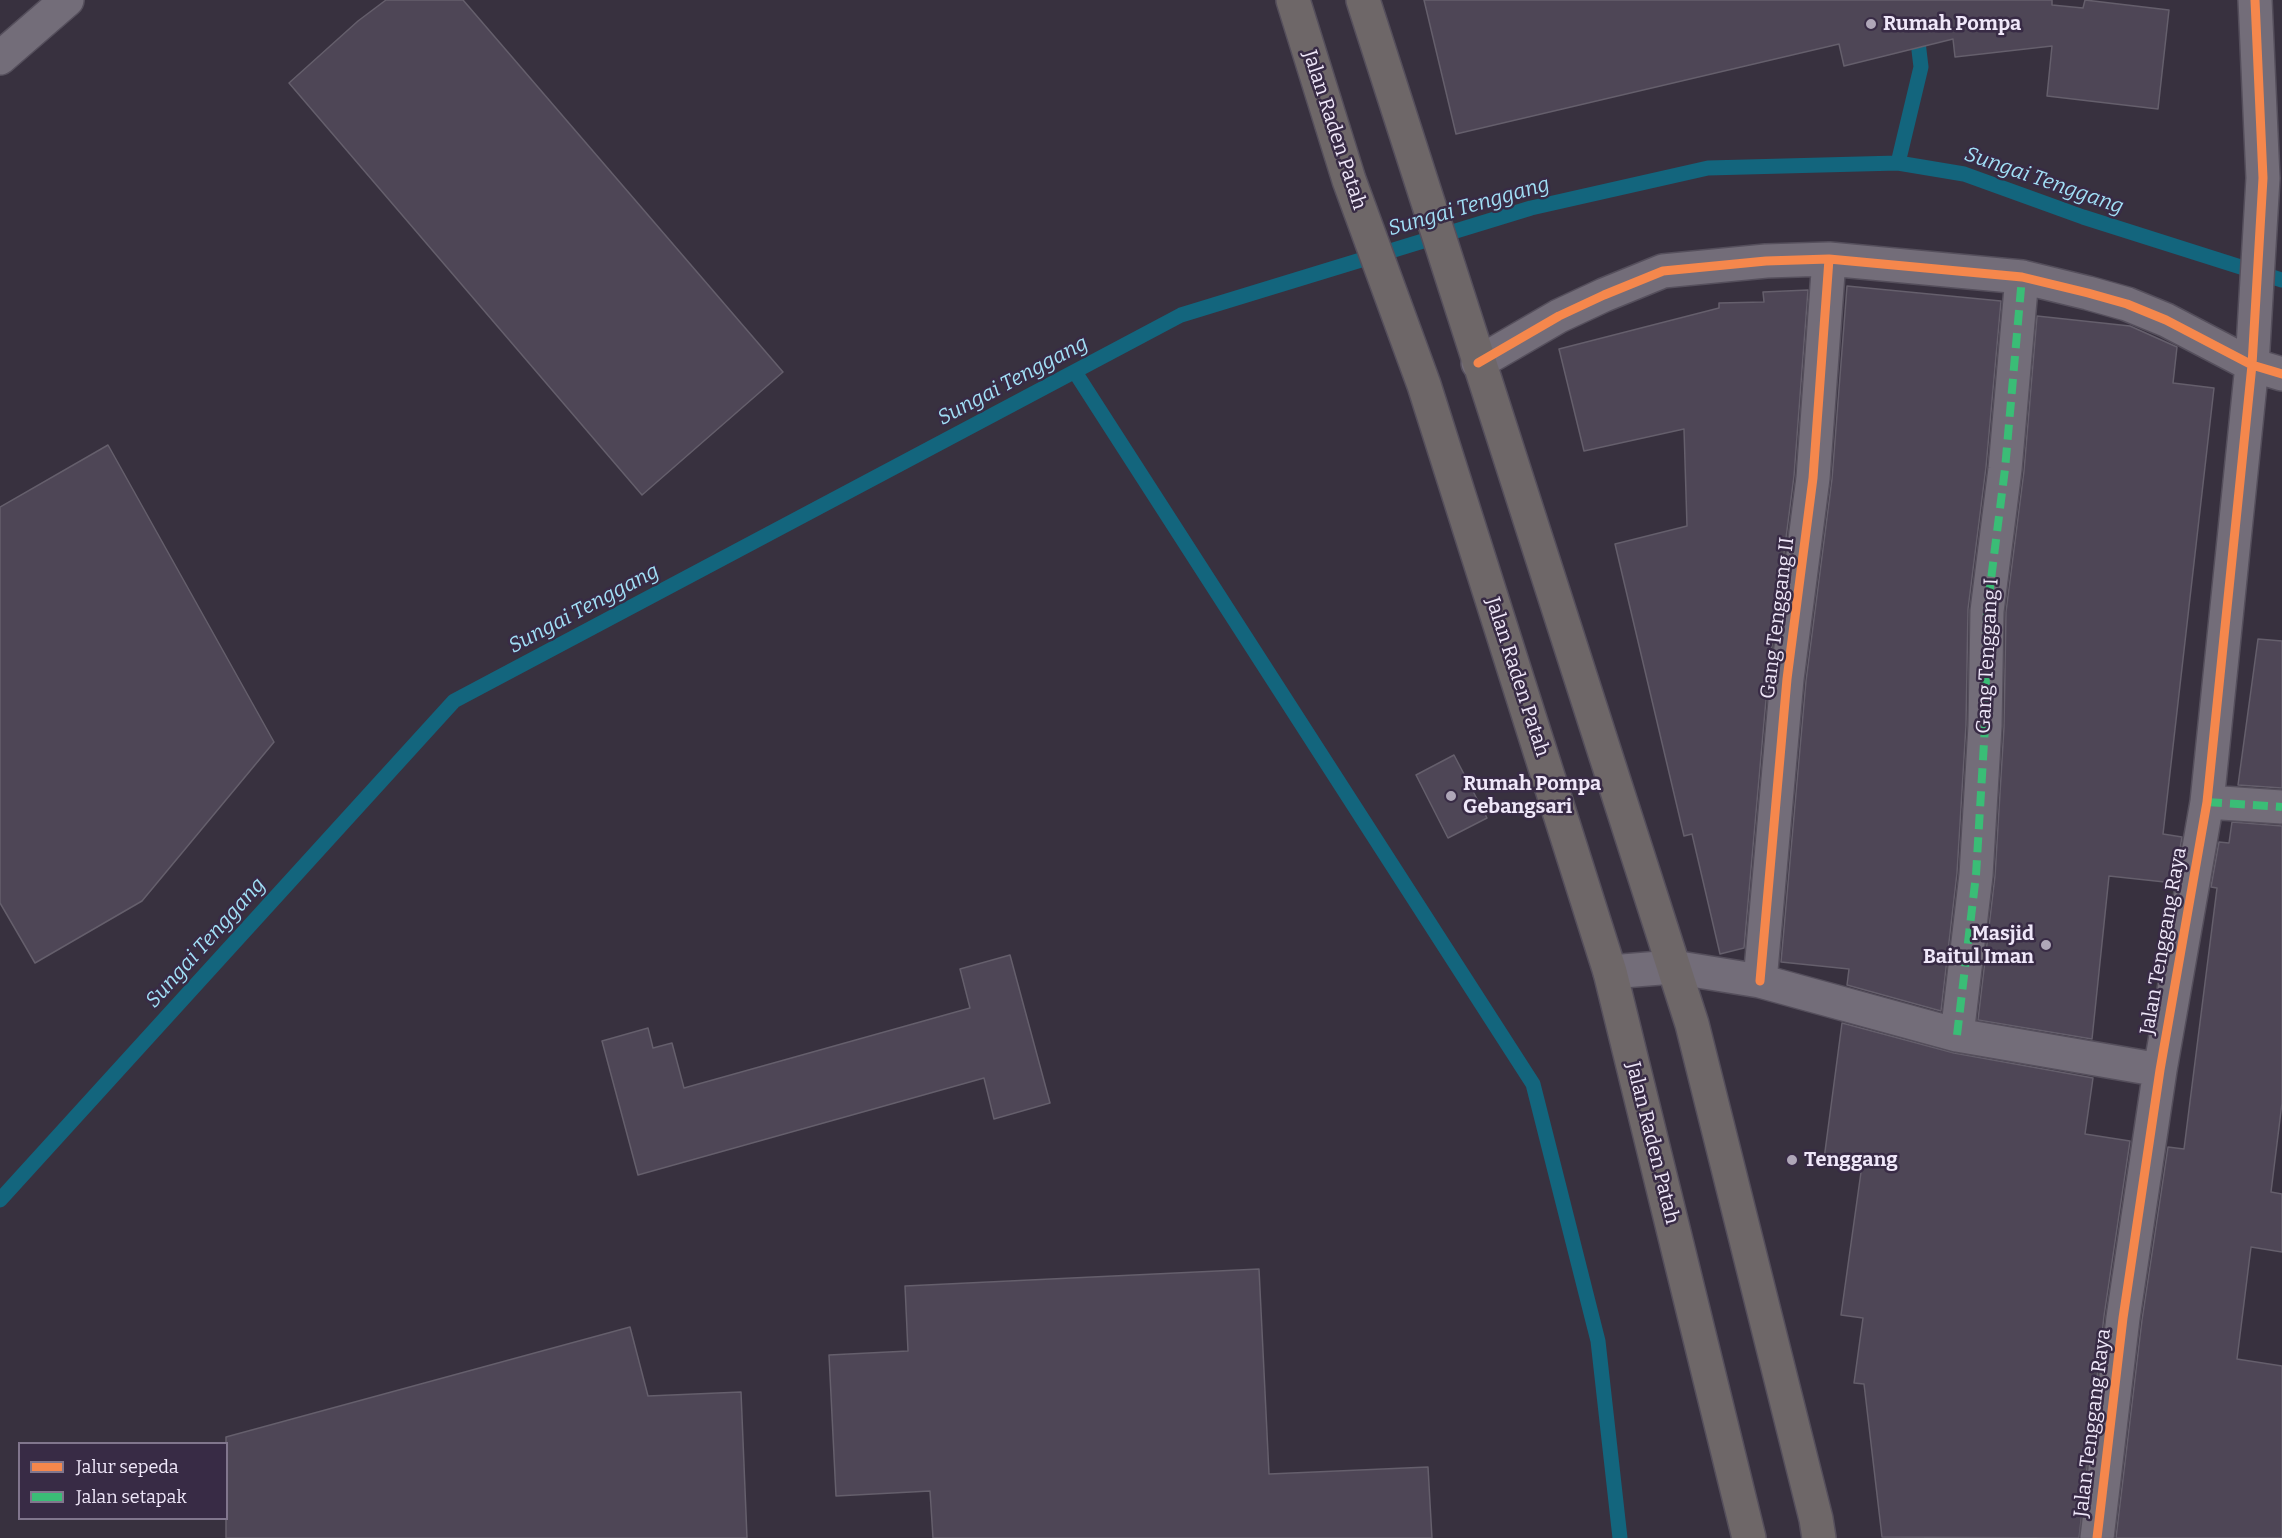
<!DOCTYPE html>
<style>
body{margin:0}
#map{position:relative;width:2282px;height:1538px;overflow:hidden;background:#38313f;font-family:Bitter,serif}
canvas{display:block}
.legend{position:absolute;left:18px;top:1442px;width:210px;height:78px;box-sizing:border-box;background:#382b45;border:2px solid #81768d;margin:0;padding:8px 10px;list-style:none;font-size:18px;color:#efe7f9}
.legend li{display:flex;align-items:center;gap:12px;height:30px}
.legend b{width:30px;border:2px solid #81768d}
</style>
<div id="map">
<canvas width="2282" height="1538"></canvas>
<ul class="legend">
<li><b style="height:8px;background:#f5874c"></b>Jalur sepeda</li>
<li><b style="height:8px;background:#3abd76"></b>Jalan setapak</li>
</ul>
</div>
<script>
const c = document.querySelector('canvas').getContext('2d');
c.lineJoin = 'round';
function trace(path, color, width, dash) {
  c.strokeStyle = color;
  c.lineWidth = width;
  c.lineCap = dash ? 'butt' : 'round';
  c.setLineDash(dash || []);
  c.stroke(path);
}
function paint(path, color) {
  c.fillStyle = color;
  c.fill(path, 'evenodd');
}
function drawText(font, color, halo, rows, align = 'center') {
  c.font = font + ' Bitter,serif';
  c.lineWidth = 5;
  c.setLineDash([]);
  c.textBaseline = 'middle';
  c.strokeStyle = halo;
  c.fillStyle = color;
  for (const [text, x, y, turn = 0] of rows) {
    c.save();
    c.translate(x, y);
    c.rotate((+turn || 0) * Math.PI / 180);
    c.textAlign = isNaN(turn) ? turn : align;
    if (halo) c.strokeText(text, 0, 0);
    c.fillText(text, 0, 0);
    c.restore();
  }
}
const stream = new Path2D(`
 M 1898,163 L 1921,67 L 1913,0
 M 1075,372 L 1533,1084 L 1598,1341 L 1620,1538
 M 0,1200 L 454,701 L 1181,315 L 1531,208 L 1708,168 L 1898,163 L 1964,174 L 2083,217 L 2282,280`);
const building = new Path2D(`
 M 386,0 L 463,0 L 783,372 L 642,495 L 289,83 L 358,21 Z
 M 1424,0 L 2052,0 L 2052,5 L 2083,8 L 2085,0 L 2169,10 L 2158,109 L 2047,96 L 2052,46 L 1955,57 L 1953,39 L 1844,66 L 1839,44 L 1456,134 Z
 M 1847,286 L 2001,301 L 1986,467 L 1968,609 L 1966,725 L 1957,873 L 1941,1011 L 1847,985 L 1849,969 L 1781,962 L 1806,681 L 1832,479 Z
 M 1808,290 L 1794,476 L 1768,677 L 1744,948 L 1720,954 L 1692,834 L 1684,836 L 1615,544 L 1687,526 L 1684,429 L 1584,451 L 1559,349 L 1719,308 L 1719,303 L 1764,302 L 1763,292 Z
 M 2037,316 L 2130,326 L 2177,347 L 2173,383 L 2214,388 L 2163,834 L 2182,837 L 2174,883 L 2109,876 L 2092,1039 L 1978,1020 L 1995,876 L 2004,727 L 2006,612 L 2024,471 Z
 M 108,445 L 274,742 L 142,901 L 35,963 L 0,903 L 0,507 Z
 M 2258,639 L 2282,641 L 2282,788 L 2238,785 Z
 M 1454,755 L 1487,818 L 1448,838 L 1416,775 Z
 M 2232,822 L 2282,826 L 2282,1103 L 2271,1192 L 2282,1194 L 2282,1252 L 2251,1247 L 2237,1359 L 2282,1366 L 2282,1538 L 2116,1538 L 2142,1320 L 2168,1147 L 2184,1149 L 2217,888 L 2211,887 L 2219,842 L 2229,843 Z
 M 1010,955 L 1050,1103 L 994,1119 L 984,1078 L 638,1175 L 602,1041 L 648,1028 L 653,1048 L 672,1043 L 684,1088 L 970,1008 L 960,969 Z
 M 1842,1023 L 1954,1053 L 2093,1078 L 2085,1134 L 2130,1141 L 2104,1316 L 2079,1538 L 1882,1537 L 1864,1384 L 1854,1383 L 1863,1318 L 1841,1315 L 1862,1165 L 1824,1159 Z
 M 1259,1269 L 1269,1474 L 1428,1467 L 1432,1538 L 933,1538 L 930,1491 L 836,1496 L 829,1355 L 908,1351 L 905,1286 Z
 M 630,1327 L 648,1396 L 741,1392 L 747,1538 L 226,1538 L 226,1437 Z`);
const minor = new Path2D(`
 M 0,58 L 67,0
 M 1478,363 L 1559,316 L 1604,295 L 1663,271 L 1766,261 L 1829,259 L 2022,277 L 2088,293 L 2127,304 L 2166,320 L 2252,365 L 2282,374
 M 2207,802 L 2282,807
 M 1610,972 L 1673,967 L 1760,981 L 1957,1035 L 2160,1070
 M 1760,981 L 1787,679 L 1813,478 L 1829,259
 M 1957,1035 L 1976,875 L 1985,726 L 1987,611 L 2005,469 L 2022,277
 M 2097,1538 L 2123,1318 L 2160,1070 L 2207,802 L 2252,365 L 2263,178 L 2255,0`);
const highway = new Path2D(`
 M 1293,0 L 1349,180 L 1424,385 L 1610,972 L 1749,1538
 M 1363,0 L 1692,1024 L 1816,1519 L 1819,1538`);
const quiet = new Path2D(`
 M 2207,802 L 2282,807
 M 1957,1035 L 1976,875 L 1985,726 L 1987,611 L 2005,469 L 2022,277`);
const cycleway = new Path2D(`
 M 1478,363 L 1559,316 L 1604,295 L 1663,271 L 1766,261 L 1829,259 L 2022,277 L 2088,293 L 2127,304 L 2166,320 L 2252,365 L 2282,374
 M 1760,981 L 1787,679 L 1813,478 L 1829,259
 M 2097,1538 L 2123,1318 L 2160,1070 L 2207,802 L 2252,365 L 2263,178 L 2255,0`);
const markers = [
 [1871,24,6,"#afa7b8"],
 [1451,796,6,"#afa7b8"],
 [2046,945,6,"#afa7b8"],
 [1792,1160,6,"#afa7b8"]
];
const poiNames = [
 ["Rumah Pompa",1883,24],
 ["Rumah Pompa",1463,784],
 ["Gebangsari",1463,807],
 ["Masjid",2034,934,"right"],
 ["Baitul Iman",2034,957,"right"],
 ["Tenggang",1804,1160]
];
const streetNames = [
 ["Jalan Raden Patah",1334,130,72],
 ["Gang Tenggang II",1778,618,-83],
 ["Gang Tenggang I",1988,656,-87],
 ["Jalan Raden Patah",1517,677,72],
 ["Jalan Tenggang Raya",2164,941,-80],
 ["Jalan Raden Patah",1652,1143,76],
 ["Jalan Tenggang Raya",2093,1423,-83]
];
const waterNames = [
 ["Sungai Tenggang",2044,181,19],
 ["Sungai Tenggang",1469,207,-16],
 ["Sungai Tenggang",1013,381,-28],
 ["Sungai Tenggang",584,609,-28],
 ["Sungai Tenggang",206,943,-48]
];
trace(stream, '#13657d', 15);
paint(building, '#4e4656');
trace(building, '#655f6c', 1.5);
trace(minor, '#554f5c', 36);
trace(highway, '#554f5c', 36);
trace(minor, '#736d79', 33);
trace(highway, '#6e6768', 33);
trace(quiet, '#3abd76', 8, [15, 8]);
trace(cycleway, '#f5874c', 9);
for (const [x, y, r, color] of markers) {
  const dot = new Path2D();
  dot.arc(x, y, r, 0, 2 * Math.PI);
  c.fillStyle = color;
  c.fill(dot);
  trace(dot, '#382b45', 2);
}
drawText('bold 20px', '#efe7f9', '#382b45', poiNames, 'left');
drawText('20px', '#efe7f9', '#382b45', streetNames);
drawText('italic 21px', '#a1dff6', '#382b45', waterNames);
</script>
